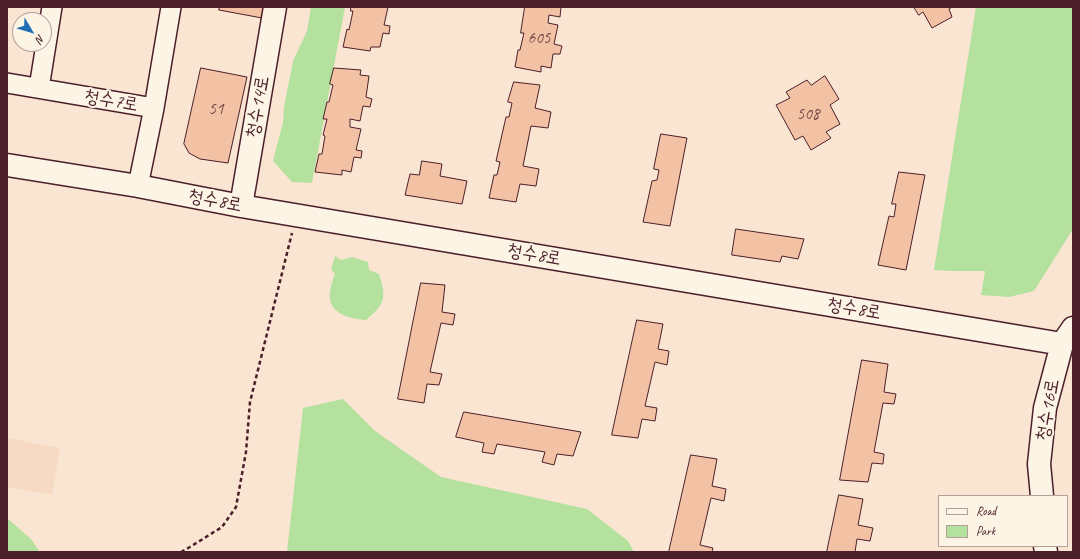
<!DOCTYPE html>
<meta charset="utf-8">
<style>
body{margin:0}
#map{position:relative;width:1080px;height:559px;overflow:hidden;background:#f9e5d1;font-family:Caveat,sans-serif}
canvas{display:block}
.frame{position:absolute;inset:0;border:8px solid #4a1f2b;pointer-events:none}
.legend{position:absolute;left:938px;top:495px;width:130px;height:52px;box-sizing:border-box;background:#fcf5e5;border:1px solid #b59f9b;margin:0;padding:5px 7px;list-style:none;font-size:12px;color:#4a1f2b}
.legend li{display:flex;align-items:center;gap:8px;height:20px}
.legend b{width:20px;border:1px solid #b59f9b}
.north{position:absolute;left:12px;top:12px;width:40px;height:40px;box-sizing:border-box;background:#fcf5e5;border:1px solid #b59f9b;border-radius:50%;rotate:128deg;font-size:11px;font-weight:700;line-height:16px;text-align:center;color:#4a1f2b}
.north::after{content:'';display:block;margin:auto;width:14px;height:18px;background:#1f6fb2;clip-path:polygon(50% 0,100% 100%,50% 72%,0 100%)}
</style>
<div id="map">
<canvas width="1080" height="559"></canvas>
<div class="frame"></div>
<ul class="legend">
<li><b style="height:5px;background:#fcf5e5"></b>Road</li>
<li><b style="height:11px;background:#b5e19e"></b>Park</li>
</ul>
<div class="north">N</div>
</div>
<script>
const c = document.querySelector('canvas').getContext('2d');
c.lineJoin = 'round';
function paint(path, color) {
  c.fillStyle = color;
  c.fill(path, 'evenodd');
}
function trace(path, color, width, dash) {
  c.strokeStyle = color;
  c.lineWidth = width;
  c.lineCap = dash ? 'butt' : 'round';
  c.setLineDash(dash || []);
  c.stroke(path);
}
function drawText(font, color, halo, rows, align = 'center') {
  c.font = font + ' Caveat,"Poor Story",sans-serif';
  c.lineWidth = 4;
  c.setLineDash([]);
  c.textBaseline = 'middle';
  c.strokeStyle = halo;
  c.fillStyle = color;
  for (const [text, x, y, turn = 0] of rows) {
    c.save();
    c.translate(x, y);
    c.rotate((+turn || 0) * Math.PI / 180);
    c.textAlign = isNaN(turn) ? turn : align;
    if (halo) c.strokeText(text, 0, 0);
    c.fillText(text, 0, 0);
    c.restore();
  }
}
const built = new Path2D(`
 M 7,438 L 60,448 L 52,495 L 7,487 Z`);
const green = new Path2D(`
 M 311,7 L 345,7 L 312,183 L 292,182 L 273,161 L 283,122 L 284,107 L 293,61 L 307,31 Z
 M 976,7 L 1073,7 L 1073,229 L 1034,291 L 1009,297 L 981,295 L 985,271 L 948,271 L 934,270 Z
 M 335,256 L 341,260 L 352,257 L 368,262 L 369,270 L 379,274 C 387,298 385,304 366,320 C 353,319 332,315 330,299 C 329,291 332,281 335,274 L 331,269 Z
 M 343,399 L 375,431 L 441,477 L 587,509 L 628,541 L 634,552 L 287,552 L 303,408 Z
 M 7,518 L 31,539 L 40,552 L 7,552 Z`);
const building = new Path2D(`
 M 220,7 L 264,7 L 262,18 L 219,10 Z
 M 351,7 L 388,7 L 384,25 L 390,26 L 389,34 L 383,33 L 380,47 L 371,47 L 370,51 L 343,47 L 347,29 L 349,30 L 353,11 L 351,11 Z
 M 525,7 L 561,7 L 560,17 L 549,15 L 548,23 L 558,25 L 554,44 L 562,46 L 560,54 L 553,54 L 551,68 L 541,66 L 541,72 L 515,67 L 518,50 L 520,50 L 524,33 L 521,33 Z
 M 914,7 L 952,7 L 949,9 L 952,17 L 932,28 L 923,12 L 919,15 Z
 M 201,68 L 247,77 L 228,163 L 200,159 L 189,153 L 184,144 Z
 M 334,68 L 361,70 L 360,75 L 369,76 L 366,97 L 372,99 L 370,107 L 363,106 L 360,121 L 350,119 L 350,127 L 361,129 L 356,150 L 362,151 L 361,158 L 354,157 L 351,172 L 342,170 L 342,175 L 315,172 L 319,154 L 322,154 L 325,136 L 323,135 L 327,119 L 323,119 L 327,102 L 329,102 L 333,85 L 330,84 Z
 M 825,76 L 839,99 L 830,105 L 840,124 L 826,132 L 831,138 L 811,150 L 803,136 L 795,140 L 776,105 L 790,98 L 786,92 L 807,80 L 811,85 Z
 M 514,82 L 540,85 L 535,108 L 551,112 L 548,128 L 531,126 L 523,166 L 539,169 L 536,186 L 520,184 L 516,202 L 489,198 L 494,175 L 497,175 L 500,162 L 496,161 L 506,117 L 509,117 L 512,103 L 508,102 Z
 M 661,134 L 687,138 L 670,226 L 643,222 L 652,181 L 657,180 L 659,170 L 654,169 Z
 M 422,161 L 442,164 L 440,176 L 467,181 L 462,204 L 405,195 L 410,174 L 419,175 Z
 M 899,172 L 925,175 L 906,270 L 878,265 L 889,216 L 894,217 L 896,204 L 892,204 Z
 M 736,229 L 804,239 L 798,259 L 782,256 L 780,262 L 732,255 Z
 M 421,283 L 445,285 L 442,312 L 455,314 L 453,325 L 441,323 L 430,372 L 442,374 L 439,385 L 427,384 L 424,403 L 398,399 Z
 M 637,320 L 663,324 L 658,349 L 669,351 L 667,365 L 655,362 L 645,406 L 657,408 L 655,421 L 642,419 L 638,438 L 612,435 Z
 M 862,360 L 888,364 L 884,392 L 896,394 L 894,404 L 883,403 L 874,452 L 884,454 L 883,464 L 872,463 L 868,482 L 840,480 Z
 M 464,412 L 581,432 L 573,456 L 557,454 L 554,465 L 542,462 L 545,452 L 497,444 L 494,454 L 482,452 L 484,443 L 456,437 Z
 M 691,455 L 717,459 L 712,486 L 726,489 L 724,501 L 711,498 L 700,545 L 713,548 L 712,552 L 669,552 Z
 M 839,495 L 863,499 L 858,525 L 873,528 L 870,541 L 857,539 L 855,552 L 827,552 Z`);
const path = new Path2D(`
 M 181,552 L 190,547 L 222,527 L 236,507 L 246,452 L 250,402 L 292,233`);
const street = new Path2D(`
 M 7,83 L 154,108
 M 39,88 L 52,7
 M 138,186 L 154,108 L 171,7`);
const secondary = new Path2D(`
 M 7,165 L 138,186 L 241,206 L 1062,344
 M 241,206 L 275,7
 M 1042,496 L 1039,464 L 1045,408 L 1062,344 L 1073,328
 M 1045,546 L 1046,552`);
const numberNames = [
 ["605",539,39],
 ["51",216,110],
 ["508",808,115]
];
const streetNames = [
 ["청수7로",111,101,10],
 ["청수14로",258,107,-80],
 ["청수8로",215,201,11],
 ["청수8로",534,255,10],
 ["청수8로",854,309,10],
 ["청수16로",1048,410,-80]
];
paint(built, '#f7dac3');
paint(green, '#b5e19e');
paint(building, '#f3c1a3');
trace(building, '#4a1f2b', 1);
trace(street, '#4a1f2b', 22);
trace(secondary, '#4a1f2b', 25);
trace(path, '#4a1f2b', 2.5, [4, 3]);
trace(street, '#fcf5e5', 19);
trace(secondary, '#fcf5e5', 22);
drawText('17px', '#744849', null, numberNames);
drawText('19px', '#4a1f2b', '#fcf5e5', streetNames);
</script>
